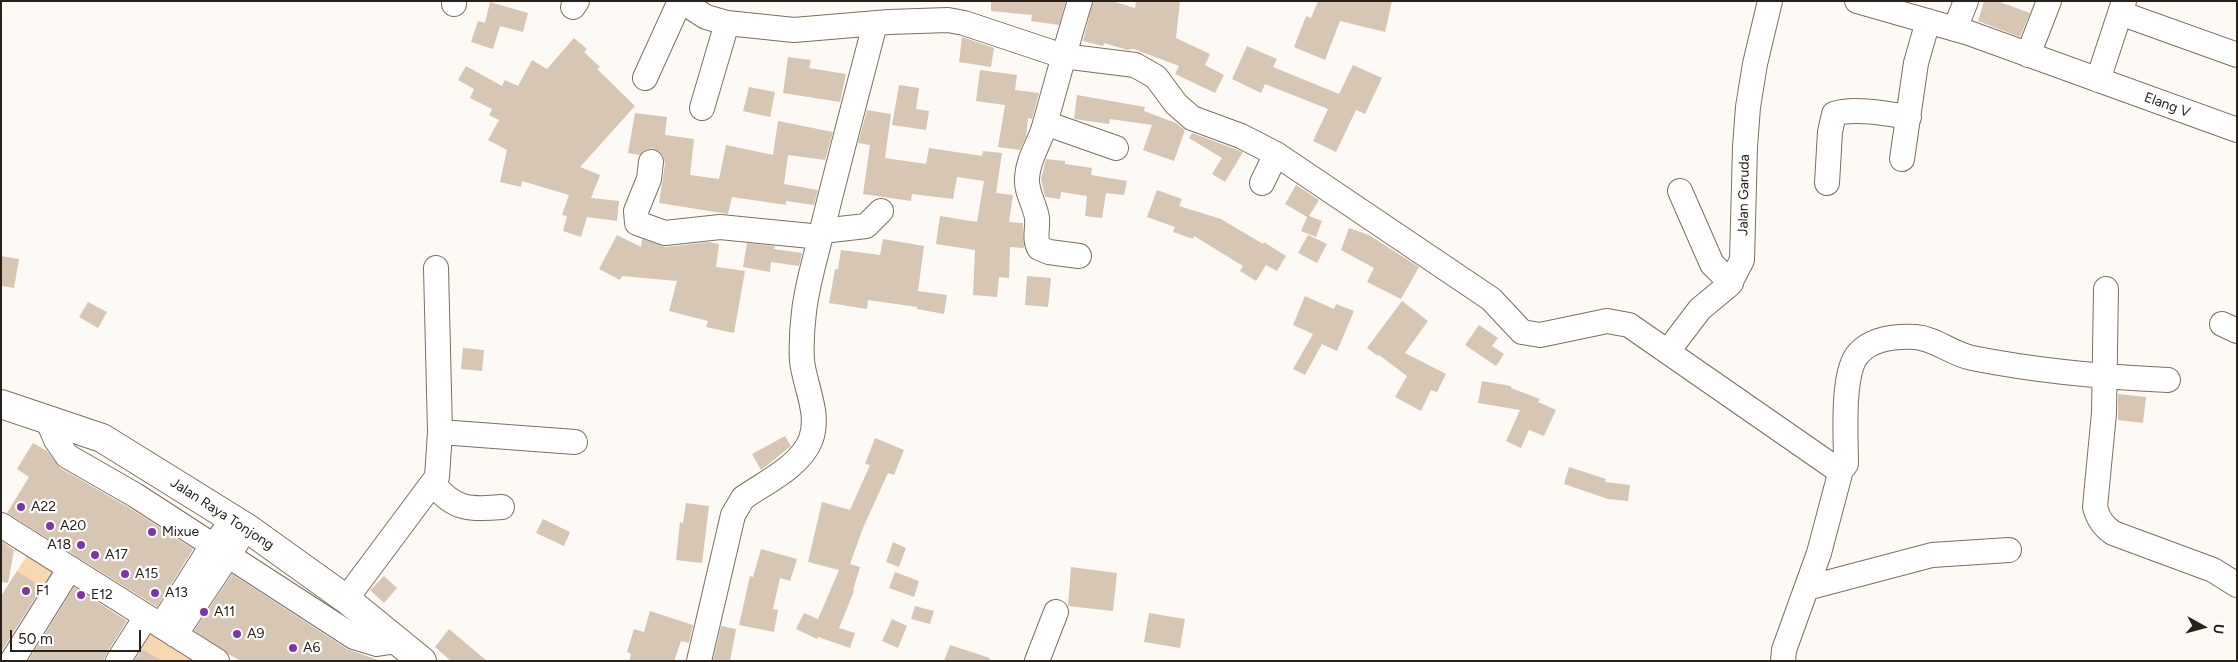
<!DOCTYPE html>
<style>
body{margin:0}
#map{position:relative;width:2238px;height:662px;overflow:hidden;background:#fdfaf6;font-family:Figtree,sans-serif}
canvas{display:block}
.frame{position:absolute;inset:0;border:2px solid #27211a;pointer-events:none}
.north{position:absolute;left:2178px;top:602px;width:50px;height:50px;-webkit-text-stroke:4px #fff;paint-order:stroke;rotate:97deg;font-size:14px;font-weight:700;line-height:20px;text-align:center;color:#27211a}
.north::after{content:'';display:block;margin:auto;width:18px;height:22px;background:#27211a;clip-path:polygon(50% 0,100% 100%,50% 72%,0 100%)}
.scale{position:absolute;left:10px;top:630px;width:131px;height:22px;box-sizing:border-box;border:2px solid #27211a;border-top:0;padding-left:6px;font-size:15px;line-height:18px;white-space:nowrap;color:#27211a;-webkit-text-stroke:4px #fff;paint-order:stroke}
</style>
<div id="map">
<canvas width="2238" height="662"></canvas>
<div class="frame"></div>
<div class="north">U</div>
<div class="scale">50 m</div>
</div>
<script>
const c = document.querySelector('canvas').getContext('2d');
c.lineJoin = 'round';
function paint(path, color) {
  c.fillStyle = color;
  c.fill(path, 'evenodd');
}
function trace(path, color, width, dash) {
  c.strokeStyle = color;
  c.lineWidth = width;
  c.lineCap = dash ? 'butt' : 'round';
  c.setLineDash(dash || []);
  c.stroke(path);
}
function drawText(font, color, halo, rows, align = 'center') {
  c.font = font + ' Figtree,sans-serif';
  c.lineWidth = 4.5;
  c.setLineDash([]);
  c.textBaseline = 'middle';
  c.strokeStyle = halo;
  c.fillStyle = color;
  for (const [text, x, y, turn = 0] of rows) {
    c.save();
    c.translate(x, y);
    c.rotate((+turn || 0) * Math.PI / 180);
    c.textAlign = isNaN(turn) ? turn : align;
    if (halo) c.strokeText(text, 0, 0);
    c.fillText(text, 0, 0);
    c.restore();
  }
}
const green = new Path2D(`
 M 30,551 L 60,570 L 47,591 L 17,571 Z
 M 146,617 L 217,661 L 161,661 L 131,642 Z`);
const building = new Path2D(`
 M 991,1 L 1066,1 L 1059,25 L 1031,21 L 1032,15 L 991,11 Z
 M 1093,1 L 1112,1 L 1135,8 L 1136,1 L 1180,1 L 1176,38 L 1210,54 L 1205,65 L 1224,75 L 1215,93 L 1175,74 L 1179,66 L 1134,49 L 1127,50 L 1104,43 L 1103,46 L 1083,41 Z
 M 1318,1 L 1392,1 L 1385,32 L 1340,21 L 1325,60 L 1294,47 L 1306,16 L 1311,18 Z
 M 1984,1 L 1997,1 L 2030,13 L 2020,37 L 1978,21 Z
 M 490,2 L 528,13 L 523,32 L 500,26 L 493,49 L 471,42 L 478,21 L 485,23 Z
 M 962,37 L 994,48 L 991,67 L 959,62 Z
 M 574,38 L 587,49 L 584,52 L 600,67 L 597,69 L 635,106 L 580,167 L 600,175 L 591,198 L 619,201 L 617,221 L 587,217 L 581,237 L 563,231 L 567,216 L 562,215 L 569,195 L 522,181 L 521,187 L 500,182 L 507,150 L 488,140 L 499,120 L 489,115 L 492,109 L 470,98 L 474,89 L 458,80 L 466,66 L 502,86 L 505,80 L 518,86 L 532,60 L 547,69 Z
 M 1247,46 L 1277,59 L 1273,67 L 1339,94 L 1353,65 L 1382,78 L 1365,114 L 1356,110 L 1336,152 L 1313,141 L 1328,109 L 1265,84 L 1261,93 L 1232,79 Z
 M 788,57 L 811,60 L 809,68 L 846,74 L 840,102 L 783,93 Z
 M 980,70 L 1017,75 L 1015,90 L 1039,93 L 1032,119 L 1028,118 L 1026,137 L 1020,150 L 998,147 L 1005,105 L 976,101 Z
 M 899,85 L 919,88 L 916,109 L 929,111 L 926,130 L 892,125 Z
 M 749,87 L 775,92 L 770,117 L 743,111 Z
 M 1077,95 L 1145,107 L 1144,111 L 1176,123 L 1185,130 L 1174,161 L 1143,150 L 1152,125 L 1110,119 L 1109,124 L 1074,119 Z
 M 867,110 L 891,114 L 885,158 L 926,164 L 929,148 L 982,156 L 983,151 L 1002,153 L 996,193 L 1013,195 L 1009,222 L 1023,223 L 1024,248 L 1010,247 L 1009,278 L 999,277 L 997,297 L 973,295 L 975,250 L 936,244 L 940,216 L 977,222 L 984,181 L 957,177 L 953,199 L 912,194 L 911,201 L 863,194 L 870,145 L 858,143 Z
 M 635,113 L 667,117 L 665,135 L 694,139 L 690,175 L 719,179 L 726,145 L 773,155 L 778,121 L 833,132 L 825,160 L 788,155 L 784,184 L 818,190 L 814,205 L 786,201 L 786,205 L 732,197 L 728,214 L 659,203 L 665,164 L 663,156 L 659,151 L 652,148 L 645,150 L 639,155 L 628,153 Z
 M 1192,133 L 1243,152 L 1225,182 L 1212,174 L 1222,158 L 1189,138 Z
 M 1046,159 L 1065,161 L 1065,164 L 1092,168 L 1091,175 L 1127,181 L 1124,195 L 1106,193 L 1102,218 L 1085,216 L 1087,196 L 1061,192 L 1060,199 L 1045,197 L 1041,179 Z
 M 1296,185 L 1319,200 L 1309,216 L 1322,221 L 1316,237 L 1301,231 L 1307,217 L 1285,204 Z
 M 1157,190 L 1182,199 L 1179,206 L 1221,219 L 1263,244 L 1264,242 L 1286,256 L 1277,271 L 1266,265 L 1256,281 L 1240,271 L 1243,266 L 1194,236 L 1193,239 L 1173,232 L 1175,227 L 1147,217 Z
 M 1349,228 L 1369,235 L 1419,267 L 1401,299 L 1367,282 L 1374,268 L 1341,250 Z
 M 617,235 L 641,247 L 642,239 L 666,247 L 708,242 L 719,244 L 716,267 L 745,271 L 734,333 L 706,327 L 708,321 L 669,311 L 677,281 L 622,276 L 620,280 L 599,269 Z
 M 1308,235 L 1327,244 L 1317,263 L 1298,253 Z
 M 883,239 L 924,246 L 918,291 L 947,295 L 944,314 L 917,309 L 917,307 L 868,300 L 867,309 L 829,303 L 835,269 L 838,269 L 841,250 L 880,255 Z
 M 747,243 L 775,246 L 774,249 L 802,253 L 799,266 L 771,262 L 770,272 L 743,267 Z
 M 1,256 L 19,259 L 14,288 L 1,286 Z
 M 1027,276 L 1051,278 L 1048,307 L 1025,305 Z
 M 1305,296 L 1334,309 L 1336,304 L 1354,311 L 1337,351 L 1322,344 L 1305,375 L 1293,369 L 1313,334 L 1293,325 Z
 M 1402,301 L 1428,321 L 1405,353 L 1446,374 L 1437,392 L 1431,390 L 1421,411 L 1395,397 L 1407,376 L 1379,355 L 1378,356 L 1367,348 Z
 M 88,302 L 107,312 L 98,328 L 79,317 Z
 M 1479,325 L 1498,338 L 1492,346 L 1504,354 L 1496,366 L 1465,345 Z
 M 463,348 L 484,350 L 482,371 L 461,369 Z
 M 1482,381 L 1511,386 L 1511,388 L 1540,399 L 1538,402 L 1556,410 L 1544,436 L 1529,430 L 1521,448 L 1506,441 L 1520,410 L 1478,403 Z
 M 2118,394 L 2146,397 L 2143,423 L 2118,420 Z
 M 785,436 L 791,446 L 761,470 L 752,454 Z
 M 875,438 L 904,450 L 894,475 L 888,473 L 863,528 L 850,564 L 860,567 L 853,590 L 854,591 L 839,628 L 855,633 L 850,648 L 818,637 L 817,639 L 796,629 L 804,613 L 818,619 L 839,570 L 808,562 L 822,502 L 850,510 L 870,465 L 865,464 Z
 M 33,443 L 47,451 L 60,468 L 128,507 L 193,549 L 157,607 L 7,513 L 29,477 L 17,469 Z
 M 1569,467 L 1606,479 L 1605,482 L 1630,485 L 1628,501 L 1608,499 L 1564,484 Z
 M 686,503 L 709,506 L 702,563 L 676,560 L 680,522 L 683,523 Z
 M 543,519 L 570,532 L 564,546 L 536,533 Z
 M 1,541 L 14,550 L 8,583 L 1,582 Z
 M 893,542 L 906,548 L 899,567 L 886,562 Z
 M 761,549 L 797,559 L 790,581 L 780,578 L 773,609 L 778,610 L 774,632 L 739,625 L 750,576 L 753,577 Z
 M 1071,567 L 1117,573 L 1113,611 L 1068,606 Z
 M 17,571 L 42,587 L 1,652 L 1,596 Z
 M 895,572 L 919,581 L 914,597 L 889,588 Z
 M 232,574 L 347,649 L 381,661 L 241,661 L 228,654 L 194,631 Z
 M 384,576 L 397,588 L 384,603 L 370,590 Z
 M 74,587 L 127,621 L 106,654 L 104,661 L 28,661 Z
 M 915,606 L 934,611 L 930,624 L 911,619 Z
 M 650,611 L 693,625 L 689,643 L 681,641 L 674,661 L 629,661 L 631,654 L 627,652 L 634,629 L 644,632 Z
 M 1149,613 L 1185,619 L 1180,648 L 1144,642 Z
 M 892,619 L 907,626 L 898,648 L 882,641 Z
 M 721,626 L 736,629 L 730,661 L 713,661 Z
 M 449,629 L 487,661 L 451,661 L 435,647 Z
 M 950,645 L 990,658 L 989,661 L 944,661 Z
 M 142,649 L 162,661 L 134,661 Z`);
const minor = new Path2D(`
 M 681,1 L 706,17 L 727,23 L 794,30 L 889,22 L 948,20 L 964,23 L 1063,56 L 1135,65 L 1156,77 L 1176,104 L 1192,118 L 1241,136 L 1276,154 L 1491,299 L 1522,332 L 1540,335 L 1607,321 L 1629,325 L 1835,468 L 1841,470
 M 1857,1 L 1969,33 L 2237,130
 M 454,4 L 454,1
 M 573,7 L 577,1
 M 2120,13 L 2237,55
 M 1955,29 L 1966,1
 M 2028,55 L 2049,1
 M 645,78 L 680,1
 M 2098,80 L 2124,1
 M 702,108 L 727,23
 M 1045,123 L 1116,148
 M 1902,159 L 1916,63 L 1928,21
 M 651,162 L 649,179 L 636,211 L 637,223 L 665,233 L 720,227 L 821,237
 M 1262,183 L 1276,154
 M 1827,183 L 1830,132 L 1834,114 C 1853,107 1889,114 1909,117
 M 1680,191 L 1712,264 L 1731,283
 M 822,231 L 866,226 L 881,211
 M 1079,256 L 1049,252 L 1039,248 C 1034,239 1038,229 1037,218 C 1035,204 1026,193 1027,178 C 1028,158 1039,145 1044,127 C 1056,85 1067,43 1080,1
 M 2106,289 L 2104,413 L 2095,507 C 2098,519 2103,526 2113,533 L 2213,570 L 2237,585
 M 2222,324 L 2237,331
 M 1668,351 L 1700,309 L 1729,285 L 1742,260 L 1745,147 L 1748,107 L 1755,64 L 1770,1
 M 47,419 L 56,440 L 67,456 L 135,495 L 354,637 L 377,644 L 397,641
 M 440,432 L 575,442
 M 433,483 C 453,510 471,510 502,507
 M 1,525 L 217,661
 M 1807,588 L 1932,555 L 2009,550
 M 346,599 L 437,477 L 440,432 L 436,268
 M 161,626 L 206,555 L 233,520
 M 175,635 L 237,542
 M 12,661 L 70,568
 M 118,661 L 146,617
 M 699,661 L 733,515 L 743,498 C 766,482 801,466 811,439 C 820,413 805,387 802,361 C 801,344 802,328 804,312 C 807,284 816,257 822,230 C 839,161 857,93 875,24
 M 1037,661 L 1056,612
 M 1783,661 L 1784,650 L 1819,553 L 1841,470 L 1846,464 C 1846,438 1841,371 1859,353 C 1873,338 1896,336 1916,337 C 1936,339 1952,354 1972,358 C 2037,371 2103,377 2168,380`);
const major = new Path2D(`
 M 1,404 L 102,438 L 247,528 L 346,599 L 422,661`);
const markers = [
 [21,507,5,"#8035a6"],
 [50,526,5,"#8035a6"],
 [152,532,5,"#8035a6"],
 [81,545,5,"#8035a6"],
 [95,555,5,"#8035a6"],
 [125,574,5,"#8035a6"],
 [26,591,5,"#8035a6"],
 [155,593,5,"#8035a6"],
 [81,595,5,"#8035a6"],
 [204,612,5,"#8035a6"],
 [237,634,5,"#8035a6"],
 [293,648,5,"#8035a6"]
];
const streetNames = [
 ["Elang V",2167,105,20],
 ["Jalan Garuda",1744,195,-89],
 ["Jalan Raya Tonjong",222,514,33]
];
const poiNames = [
 ["A22",31,507],
 ["A20",60,526],
 ["Mixue",162,532],
 ["A18",71,545,"right"],
 ["A17",105,555],
 ["A15",135,574],
 ["F1",36,591],
 ["A13",165,593],
 ["E12",91,595],
 ["A11",214,612],
 ["A9",247,634],
 ["A6",303,648]
];
paint(green, '#f8d8b1');
paint(building, '#d6c6b3');
trace(minor, '#7d6f5e', 26);
trace(major, '#7d6f5e', 30);
trace(minor, '#fff', 24);
trace(major, '#fff', 28);
for (const [x, y, r, color] of markers) {
  const dot = new Path2D();
  dot.arc(x, y, r, 0, 2 * Math.PI);
  c.fillStyle = color;
  c.fill(dot);
  trace(dot, '#fff', 2);
}
drawText('14px', '#27211a', '#fff', streetNames);
drawText('14px', '#27211a', '#fff', poiNames, 'left');
</script>
